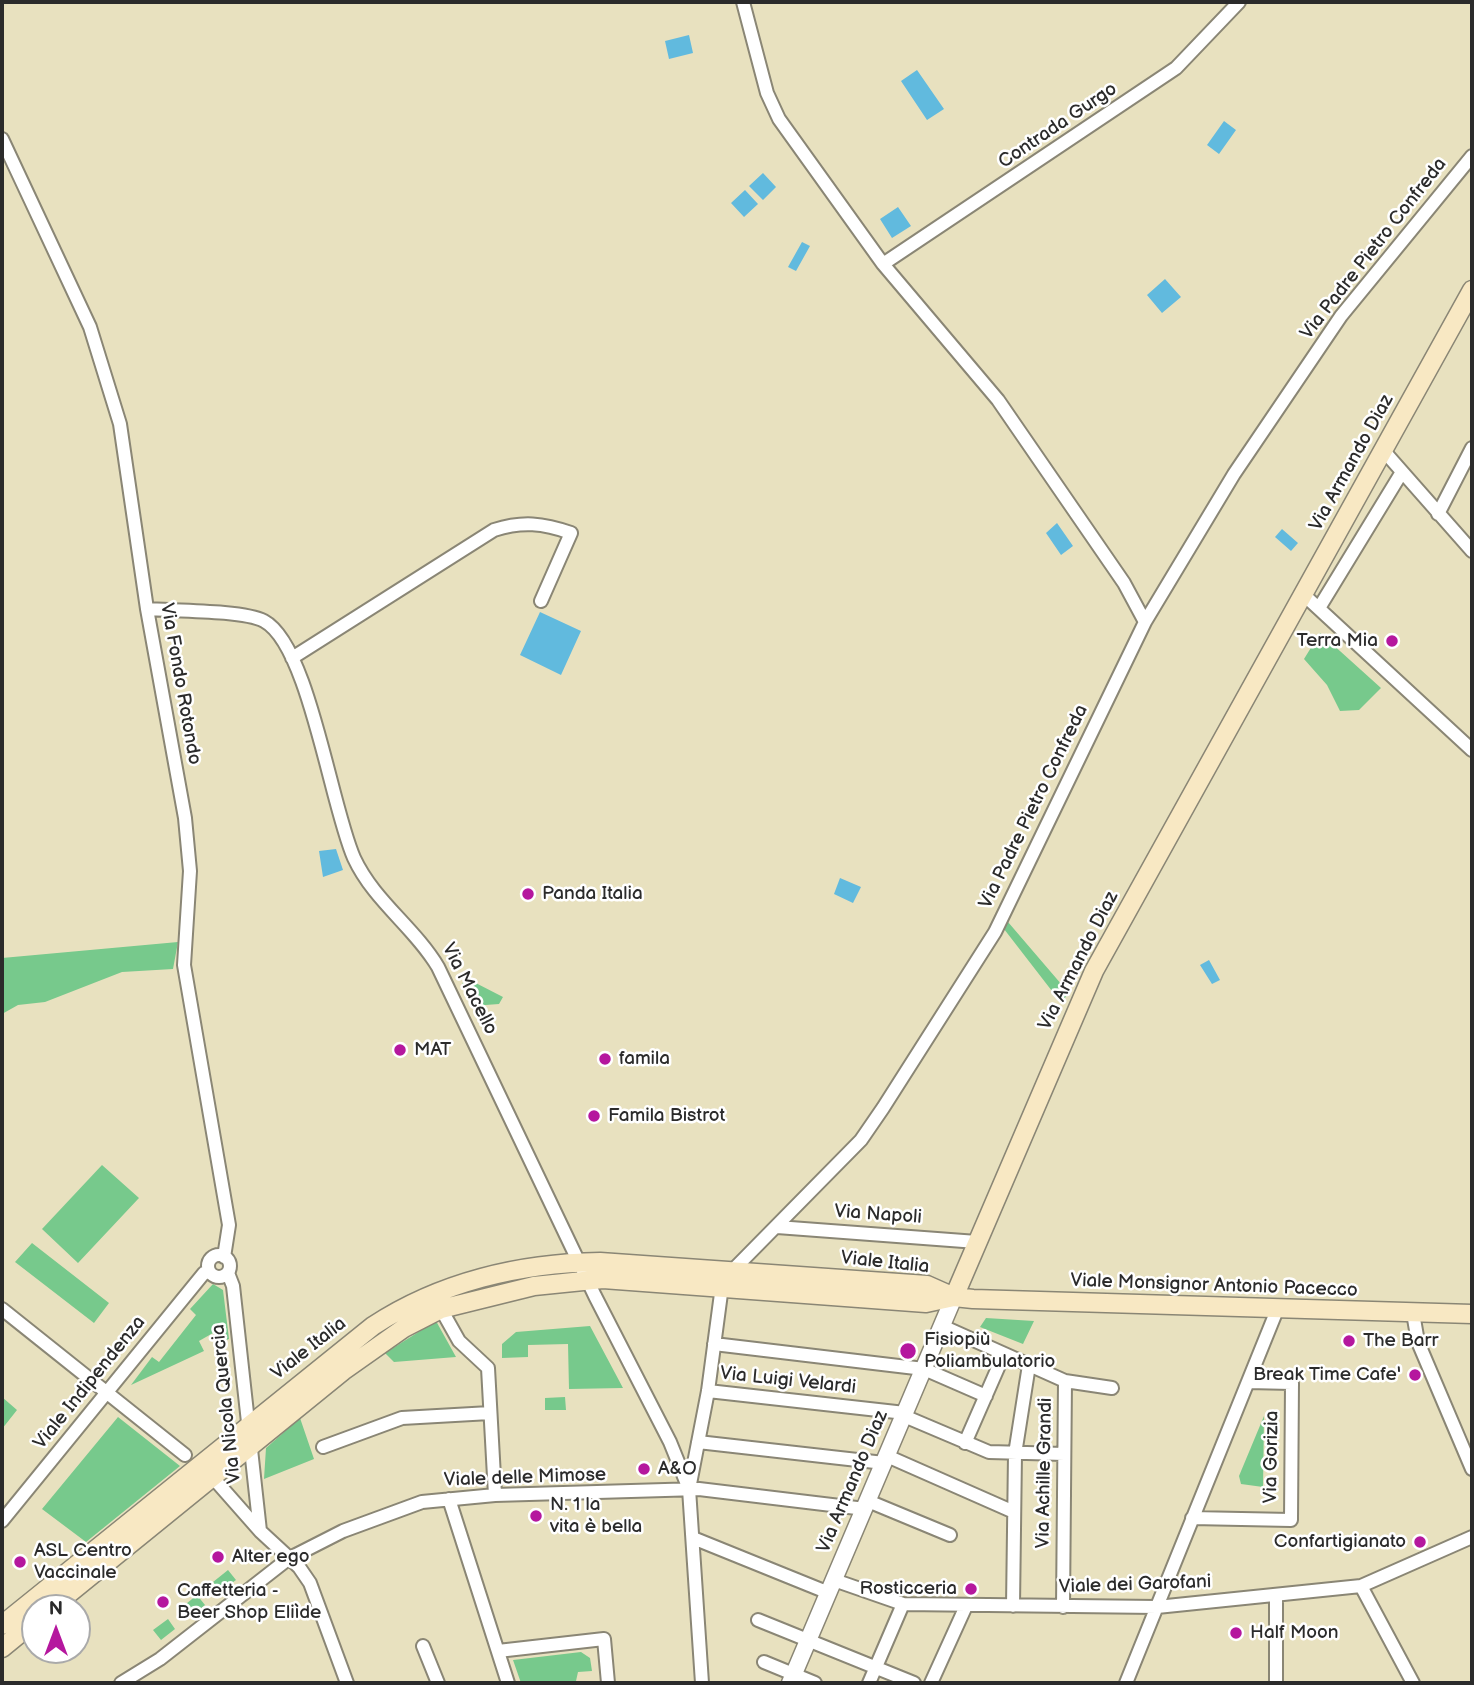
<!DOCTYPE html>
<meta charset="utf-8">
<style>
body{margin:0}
#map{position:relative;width:1474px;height:1685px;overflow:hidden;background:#e8e1bf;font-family:"Balsamiq Sans",sans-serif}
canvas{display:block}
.frame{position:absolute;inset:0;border:4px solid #2b2b2b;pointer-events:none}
.north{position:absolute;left:21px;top:1594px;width:70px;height:70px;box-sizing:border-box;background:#fff;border:2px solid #aaa;border-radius:50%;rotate:0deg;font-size:19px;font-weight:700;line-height:28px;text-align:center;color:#2b2b2b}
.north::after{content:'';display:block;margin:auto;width:24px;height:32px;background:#b5179e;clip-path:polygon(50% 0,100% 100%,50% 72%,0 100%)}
</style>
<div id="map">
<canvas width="1474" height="1685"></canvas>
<div class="frame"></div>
<div class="north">N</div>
</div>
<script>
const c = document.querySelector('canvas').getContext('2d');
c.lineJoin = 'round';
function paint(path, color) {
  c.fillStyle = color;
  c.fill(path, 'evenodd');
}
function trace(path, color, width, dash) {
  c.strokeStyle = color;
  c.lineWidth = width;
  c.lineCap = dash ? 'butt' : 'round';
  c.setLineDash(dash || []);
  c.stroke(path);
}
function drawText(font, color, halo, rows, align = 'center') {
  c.font = font + ' "Balsamiq Sans",sans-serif';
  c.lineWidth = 5;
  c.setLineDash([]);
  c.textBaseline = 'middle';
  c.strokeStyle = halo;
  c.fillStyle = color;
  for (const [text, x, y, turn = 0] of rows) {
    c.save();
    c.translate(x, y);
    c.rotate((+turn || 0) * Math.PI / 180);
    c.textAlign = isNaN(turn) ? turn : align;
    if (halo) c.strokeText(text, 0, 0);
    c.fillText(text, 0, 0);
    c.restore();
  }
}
const green = new Path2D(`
 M 1320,633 L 1381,688 L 1359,710 L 1340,711 L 1327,685 L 1304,659 Z
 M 1008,922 L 1068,992 L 1062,1004 L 1004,929 Z
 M 178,942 L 173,969 L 122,972 L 45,1002 L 18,1005 L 2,1014 L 2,958 Z
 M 466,978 L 503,997 L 499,1004 L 472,1006 L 462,984 Z
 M 102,1165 L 139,1198 L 78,1263 L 42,1229 Z
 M 32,1243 L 109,1303 L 94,1323 L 15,1262 Z
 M 213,1284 L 223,1290 L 229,1339 L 219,1343 L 213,1333 L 199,1341 L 204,1351 L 131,1385 L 152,1357 L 159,1362 L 196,1315 L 190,1309 Z
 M 986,1318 L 1034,1321 L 1023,1344 L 980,1327 Z
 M 436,1321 L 456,1357 L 394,1362 L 385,1353 Z
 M 590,1326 L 623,1388 L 569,1389 L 568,1344 L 528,1345 L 528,1357 L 502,1358 L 502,1344 L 516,1332 Z
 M 2,1397 L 17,1410 L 2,1429 Z
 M 565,1397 L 566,1410 L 545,1410 L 545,1398 Z
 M 1264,1416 L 1263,1487 L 1241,1484 L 1239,1476 Z
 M 118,1417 L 180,1466 L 86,1542 L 42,1509 Z
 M 300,1418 L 314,1459 L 264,1479 L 266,1448 Z
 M 228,1570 L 236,1580 L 221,1591 L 213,1582 Z
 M 197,1595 L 205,1605 L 190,1618 L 181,1608 Z
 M 168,1619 L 175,1629 L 161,1640 L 153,1630 Z
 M 581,1652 L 590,1658 L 592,1671 L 578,1672 L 576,1681 L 521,1683 L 513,1660 Z`);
const water = new Path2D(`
 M 689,35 L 693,53 L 669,59 L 665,41 Z
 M 917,70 L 944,109 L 927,120 L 901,81 Z
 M 1224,121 L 1236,130 L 1219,154 L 1207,145 Z
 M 763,173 L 776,187 L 763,200 L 749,186 Z
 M 745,190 L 758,204 L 744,217 L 731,203 Z
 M 898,207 L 911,226 L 892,238 L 880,219 Z
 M 802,242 L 810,246 L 796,271 L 788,267 Z
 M 1165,279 L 1181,297 L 1162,313 L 1147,295 Z
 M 1057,523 L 1073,546 L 1061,555 L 1046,533 Z
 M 1282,529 L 1298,543 L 1291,551 L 1275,537 Z
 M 540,612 L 581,631 L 561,675 L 520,655 Z
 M 336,849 L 343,870 L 323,877 L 319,851 Z
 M 840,878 L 861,887 L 853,903 L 834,894 Z
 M 1209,960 L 1220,980 L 1212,984 L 1200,965 Z`);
const minor = new Path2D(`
 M 743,2 L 767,93 L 779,119 L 883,264 L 998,400 L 1124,583 L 1145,622
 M 2,139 L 90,327 L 120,424 L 147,609 L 185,818 L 190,871 L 184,965 L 229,1225 L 224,1257
 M 883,264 L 1176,68 L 1239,2
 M 1383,450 L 1472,551
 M 1438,514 L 1472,448
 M 1303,594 L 1472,750
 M 1319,608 L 1402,472
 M 147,609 C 173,611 243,610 264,621 C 309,645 331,807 354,858 C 374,901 414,927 438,967 L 595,1296 L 670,1442 L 689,1489
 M 292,658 L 494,530 C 522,521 543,523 571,533 L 541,601
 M 777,1227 L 977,1242
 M208 1266a11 11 0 1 1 22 0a11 11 0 1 1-22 0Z
 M 228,1273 L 233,1286 L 260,1531
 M 2,1309 L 185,1455
 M 441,1309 L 459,1341 L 488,1368 L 495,1495
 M 1413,1313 L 1418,1342 L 1472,1469
 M 942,1326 L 1065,1381 L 1112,1388
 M 714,1344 L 924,1369 L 986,1396
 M 708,1391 L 905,1413
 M 904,1416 L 989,1452 L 1064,1454
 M 698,1442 L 884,1463
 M 965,1443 L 1004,1354
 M 323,1447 L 402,1418 L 490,1413
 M 887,1456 L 1014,1512
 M 208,1472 L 260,1531 L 299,1567 L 310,1583 L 347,1683
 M 449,1499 L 508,1683
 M 868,1501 L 950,1535
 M 1192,1518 L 1291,1520 L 1292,1383 L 1248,1382
 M 2,1521 L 204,1273 L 209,1272
 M 693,1538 L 829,1593
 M 834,1580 L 903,1604 L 1157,1607 L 1361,1586 L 1472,1537
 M 1361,1586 L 1413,1683
 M 1013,1606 L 1015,1454 L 1029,1365
 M 1063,1607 L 1065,1381
 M 758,1620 L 914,1683
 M 423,1646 L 438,1683
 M 498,1651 L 604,1639 L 608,1683
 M 764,1662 L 815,1683
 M 121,1683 L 160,1659 L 288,1559 L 343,1531 L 422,1502 L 495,1495 L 699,1489 L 865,1509
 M 702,1683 L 689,1489 L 708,1391 L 722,1286 L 733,1270 L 861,1140 L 883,1108 L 995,932 L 1145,622 L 1234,474 L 1341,316 L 1472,156
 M 869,1683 L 903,1604
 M 931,1683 L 966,1606
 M 1126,1683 L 1277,1310
 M 1276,1683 L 1276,1596`);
const tertiary = new Path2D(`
 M 790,1683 L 954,1297`);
const secondary = new Path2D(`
 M 954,1297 L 1094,971 L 1472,290
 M 51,1608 L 343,1371 L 404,1328 L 441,1309 L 534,1286 L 603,1279 L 926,1303 L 954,1297
 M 2,1625 L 373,1326 C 440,1282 520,1263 600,1262 L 927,1285 L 954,1297 L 973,1299 L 1472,1314
 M 2,1648 L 35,1621`);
const markers = [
 [1392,641,7,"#b5179e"],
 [528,894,7,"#b5179e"],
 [400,1050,7,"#b5179e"],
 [605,1059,7,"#b5179e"],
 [594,1116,7,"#b5179e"],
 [1349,1341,7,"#b5179e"],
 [908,1351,9,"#b5179e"],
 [1415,1375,7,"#b5179e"],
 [644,1469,7,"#b5179e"],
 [536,1516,7,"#b5179e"],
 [1420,1542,7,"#b5179e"],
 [218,1557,7,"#b5179e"],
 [20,1562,7,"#b5179e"],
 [971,1589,7,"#b5179e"],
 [163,1602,7,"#b5179e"],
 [1236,1633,7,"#b5179e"]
];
const streetNames = [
 ["Contrada Gurgo",1058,126,-34],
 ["Via Padre Pietro Confreda",1374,249,-52],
 ["Via Armando Diaz",1352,463,-61],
 ["Via Fondo Rotondo",180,684,80],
 ["Via Padre Pietro Confreda",1034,807,-64],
 ["Via Armando Diaz",1079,961,-63],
 ["Via Macello",469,989,63],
 ["Via Napoli",878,1215,4],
 ["Viale Italia",885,1263,6],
 ["Viale Monsignor Antonio Pacecco",1214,1286,2],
 ["Viale Italia",309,1349,-38],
 ["Via Luigi Velardi",788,1381,6],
 ["Viale Indipendenza",90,1383,-51],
 ["Via Nicola Quercia",227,1404,-96],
 ["Via Gorizia",1272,1457,-89],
 ["Via Achille Grandi",1045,1473,-89],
 ["Viale delle Mimose",525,1478,-2],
 ["Via Armando Diaz",853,1482,-67],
 ["Viale dei Garofani",1135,1585,-2]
];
const poiNames = [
 ["Terra Mia",1378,641,"right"],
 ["Panda Italia",542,894],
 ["MAT",414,1050],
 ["famila",619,1059],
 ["Famila Bistrot",608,1116],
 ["Fisiopiù",924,1340],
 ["Poliambulatorio",924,1362],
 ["The Barr",1363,1341],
 ["Break Time Cafe'",1401,1375,"right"],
 ["A&O",658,1469],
 ["N. 1 la",550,1505],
 ["vita è bella",550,1527],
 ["Confartigianato",1406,1542,"right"],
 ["ASL Centro",34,1551],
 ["Vaccinale",34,1573],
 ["Alter ego",232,1557],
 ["Rosticceria",957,1589,"right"],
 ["Caffetteria -",177,1591],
 ["Beer Shop Eliìde",177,1613],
 ["Half Moon",1250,1633]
];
paint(green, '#77c98c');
paint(water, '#61bade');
trace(minor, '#8a8675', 16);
trace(tertiary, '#8a8675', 19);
trace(secondary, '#8a8675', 21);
trace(minor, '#fff', 12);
trace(tertiary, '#fff', 16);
trace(secondary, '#f8e8c3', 18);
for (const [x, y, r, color] of markers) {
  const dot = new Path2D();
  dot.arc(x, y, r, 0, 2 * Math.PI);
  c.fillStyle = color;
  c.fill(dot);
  trace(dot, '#fff', 2.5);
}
drawText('19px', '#2b2b2b', '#fff', streetNames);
drawText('19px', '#2b2b2b', '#fff', poiNames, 'left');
</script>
